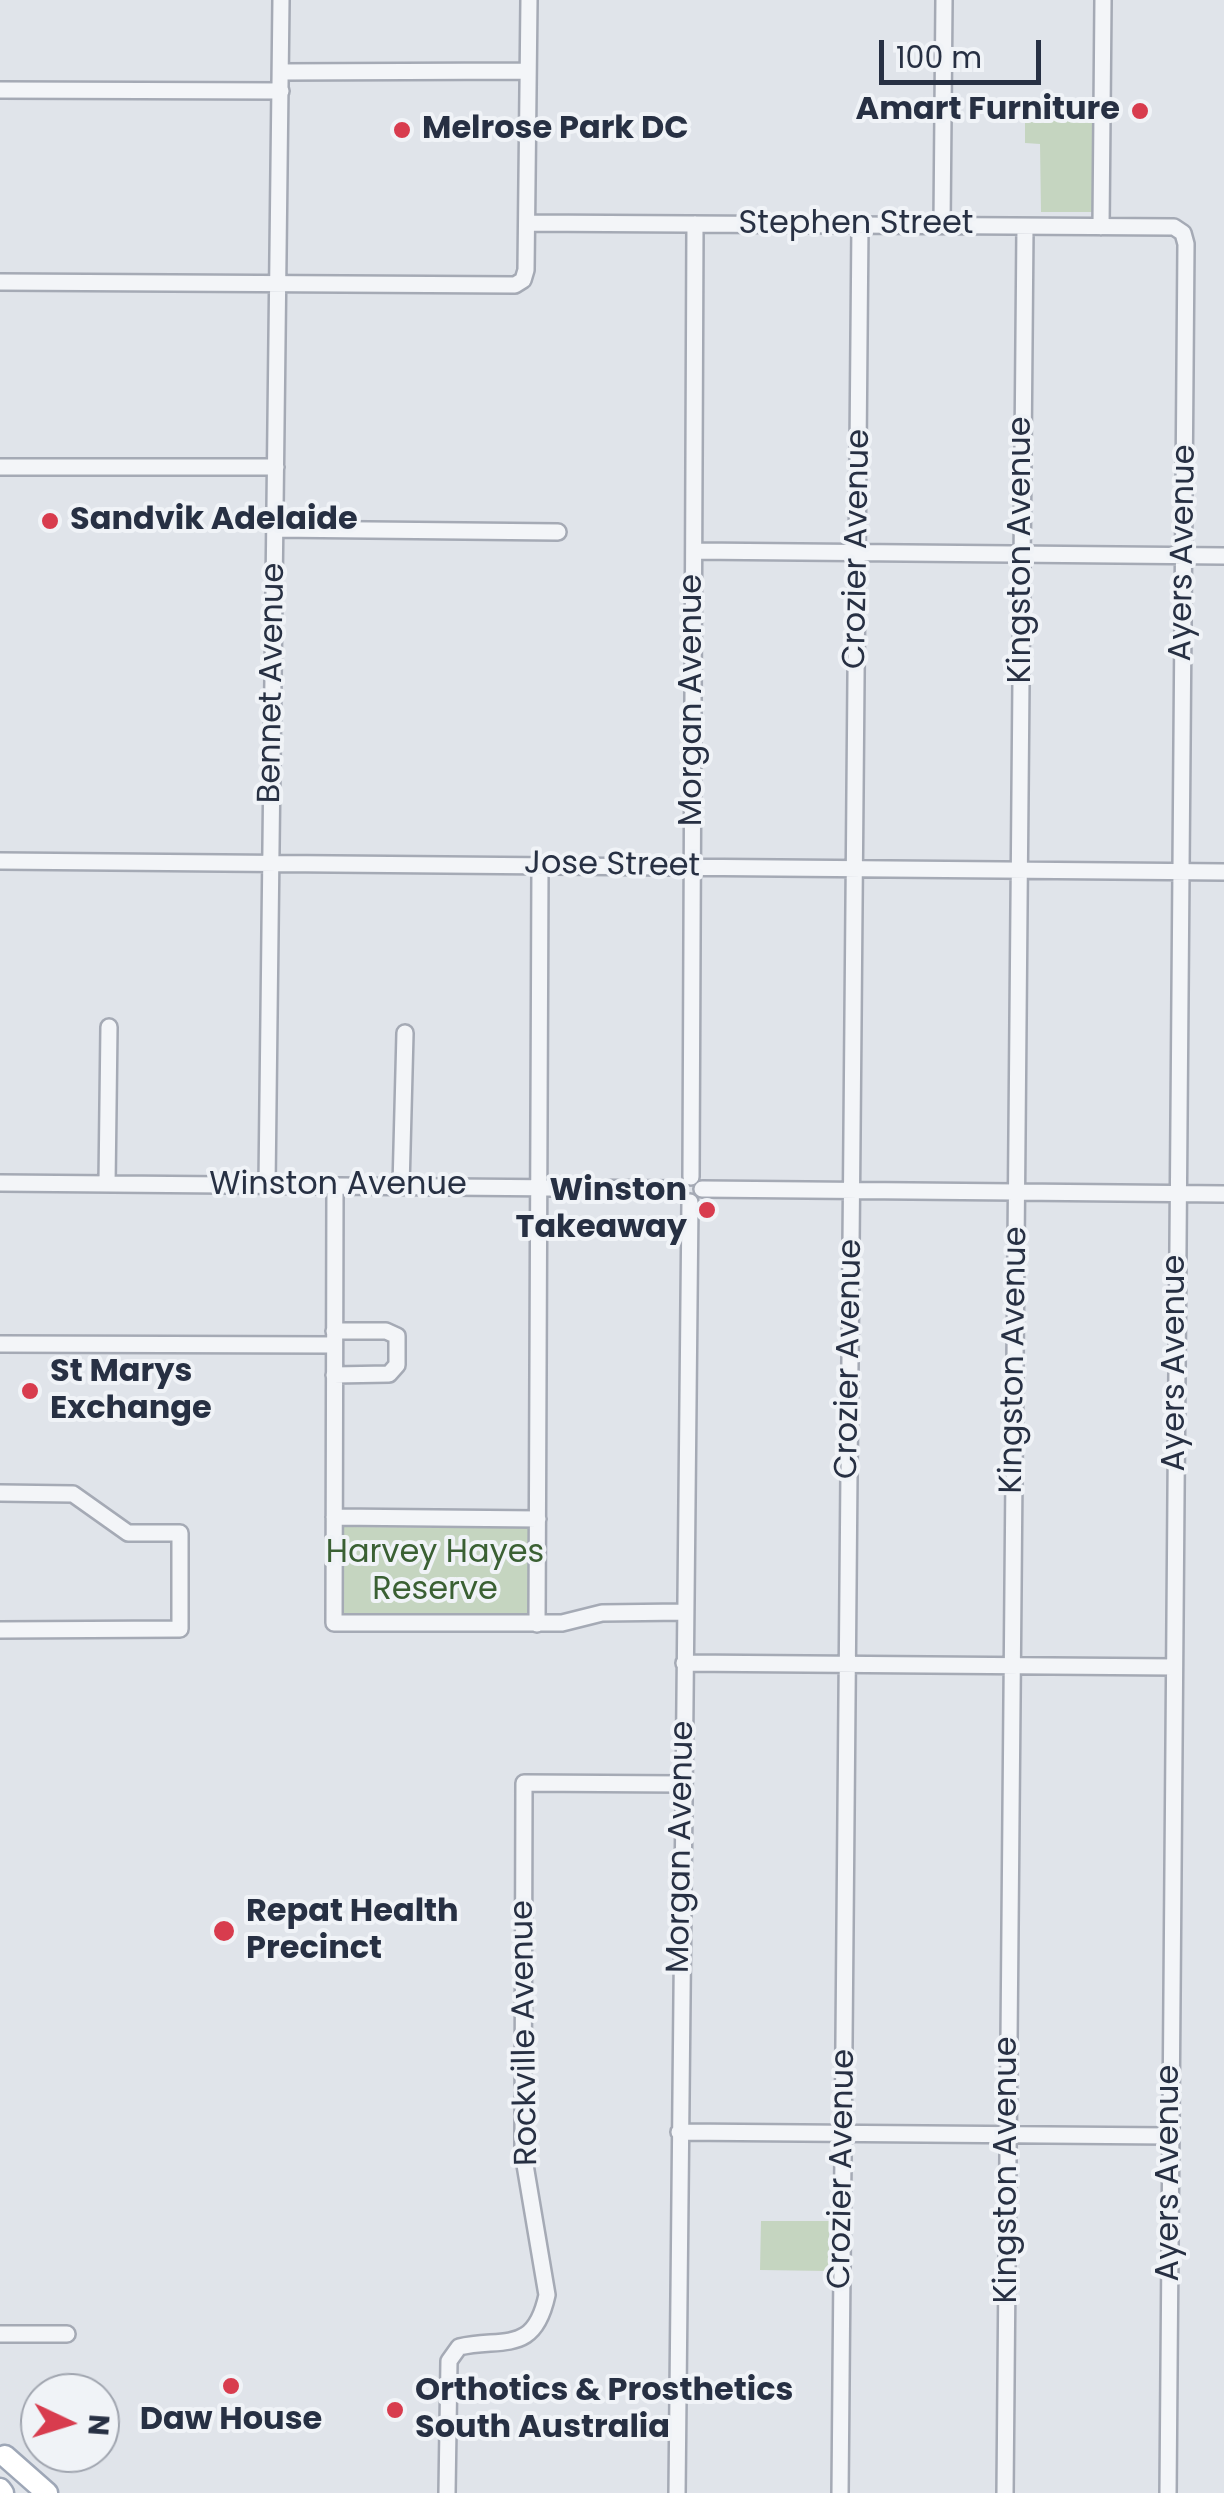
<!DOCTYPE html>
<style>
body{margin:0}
#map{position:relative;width:1224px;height:2493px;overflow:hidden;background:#e0e4ea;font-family:Poppins,sans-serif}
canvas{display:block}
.north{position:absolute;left:20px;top:2373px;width:100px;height:100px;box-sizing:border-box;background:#f0f3f7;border:2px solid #a0a5af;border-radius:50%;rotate:94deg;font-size:28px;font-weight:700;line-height:40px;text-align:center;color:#273043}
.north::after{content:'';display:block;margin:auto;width:35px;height:45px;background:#d83c4e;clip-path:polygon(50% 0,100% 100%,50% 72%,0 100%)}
.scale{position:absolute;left:879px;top:40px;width:162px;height:45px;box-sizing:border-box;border:5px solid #273043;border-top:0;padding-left:12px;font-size:30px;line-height:35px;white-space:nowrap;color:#273043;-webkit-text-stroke:8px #f0f3f7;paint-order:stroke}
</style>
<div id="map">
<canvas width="1224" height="2493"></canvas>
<div class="north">N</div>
<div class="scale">100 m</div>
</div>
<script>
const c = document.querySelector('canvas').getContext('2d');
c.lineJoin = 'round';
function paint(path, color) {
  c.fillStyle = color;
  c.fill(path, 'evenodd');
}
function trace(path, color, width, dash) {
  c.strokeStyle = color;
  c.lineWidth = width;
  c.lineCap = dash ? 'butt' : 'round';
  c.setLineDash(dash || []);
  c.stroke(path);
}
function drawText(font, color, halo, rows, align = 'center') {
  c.font = font + ' Poppins,sans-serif';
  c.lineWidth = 8;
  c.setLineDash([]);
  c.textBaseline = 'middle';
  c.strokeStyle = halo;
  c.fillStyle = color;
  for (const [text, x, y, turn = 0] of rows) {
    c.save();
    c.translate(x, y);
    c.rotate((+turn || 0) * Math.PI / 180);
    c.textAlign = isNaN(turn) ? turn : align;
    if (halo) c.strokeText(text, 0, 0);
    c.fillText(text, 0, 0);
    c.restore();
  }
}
const green = new Path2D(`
 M 1025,115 L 1092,115 L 1092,212 L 1041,212 L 1040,144 L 1025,143 Z
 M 341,1527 L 530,1528 L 529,1618 L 341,1617 Z
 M 761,2221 L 829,2221 L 829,2271 L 760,2270 Z`);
const minor = new Path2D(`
 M 281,72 L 528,71
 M 0,90 L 281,91
 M 527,223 L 1174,227 L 1183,233 L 1186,244 L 1168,2493
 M 942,225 L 944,0
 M 1101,227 L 1103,0
 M 0,282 L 515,285 L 523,280 L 526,270 L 529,0
 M 0,467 L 276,467
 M 275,529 L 558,532
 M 694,551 L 1224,556
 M 0,861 L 1224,872
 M 691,1177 L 695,224
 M 0,1183 L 677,1189
 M 107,1184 L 109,1027
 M 267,1185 L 281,0
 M 335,1186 L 334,1623 L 562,1623 L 602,1613 L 684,1612
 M 401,1187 L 405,1033
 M 702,1189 L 1224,1194
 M 0,1344 L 334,1345
 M 334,1375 L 389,1374 L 397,1365 L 397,1336 L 386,1331 L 334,1331
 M 0,1493 L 73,1494 L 128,1533 L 180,1533 L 180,1629 L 0,1630
 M 334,1517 L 538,1519
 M 537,1624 L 540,865
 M 684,1663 L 1174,1667
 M 679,2132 L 1170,2136
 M 0,2334 L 67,2334
 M 447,2493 L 449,2361 L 459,2347 C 504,2337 534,2355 547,2295 L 523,2153 L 524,1783 L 682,1784
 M 677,2493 L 690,1202
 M 840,2493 L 860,224
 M 1005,2493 L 1025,227`);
const major = new Path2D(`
 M 5,2456 L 47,2493
 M 0,2489 L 3,2493`);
const markers = [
 [1140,111,10,"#d83c4e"],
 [402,130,10,"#d83c4e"],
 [50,521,10,"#d83c4e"],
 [707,1210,10,"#d83c4e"],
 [30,1391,10,"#d83c4e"],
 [224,1931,12,"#d83c4e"],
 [231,2386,10,"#d83c4e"],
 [395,2410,10,"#d83c4e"]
];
const poiNames = [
 ["Amart Furniture",1120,111,"right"],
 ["Melrose Park DC",422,130],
 ["Sandvik Adelaide",70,521],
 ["Winston",687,1192,"right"],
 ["Takeaway",687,1229,"right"],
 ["St Marys",50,1373],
 ["Exchange",50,1410],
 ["Repat Health",246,1913],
 ["Precinct",246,1950],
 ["Orthotics & Prosthetics",415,2392],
 ["South Australia",415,2429],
 ["Daw House",231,2421,"center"]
];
const streetNames = [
 ["Stephen Street",856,225],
 ["Crozier Avenue",858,549,-89],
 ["Kingston Avenue",1022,550,-90],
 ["Ayers Avenue",1184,553,-89],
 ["Bennet Avenue",273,683,-89],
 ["Morgan Avenue",693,700,-90],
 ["Jose Street",612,866,1],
 ["Winston Avenue",338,1186],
 ["Crozier Avenue",850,1359,-89],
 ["Kingston Avenue",1015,1360,-89],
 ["Ayers Avenue",1176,1363,-90],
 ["Morgan Avenue",682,1847,-89],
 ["Rockville Avenue",526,2033,-91],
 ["Crozier Avenue",843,2169,-89],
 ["Kingston Avenue",1008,2170,-90],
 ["Ayers Avenue",1170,2173,-90]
];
const parkNames = [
 ["Harvey Hayes",435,1554],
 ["Reserve",435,1591]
];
paint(green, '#c5d5c0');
trace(minor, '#a5aab5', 20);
trace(major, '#9ea7b7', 25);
trace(minor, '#f3f5f8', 15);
trace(major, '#fff', 20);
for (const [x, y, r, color] of markers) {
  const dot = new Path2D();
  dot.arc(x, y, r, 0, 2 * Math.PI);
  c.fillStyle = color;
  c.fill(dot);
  trace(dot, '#f0f3f7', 4);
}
drawText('bold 32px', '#273043', '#f0f3f7', poiNames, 'left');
drawText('32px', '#273043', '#f0f3f7', streetNames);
drawText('32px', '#3a6033', '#f0f3f7', parkNames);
</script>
